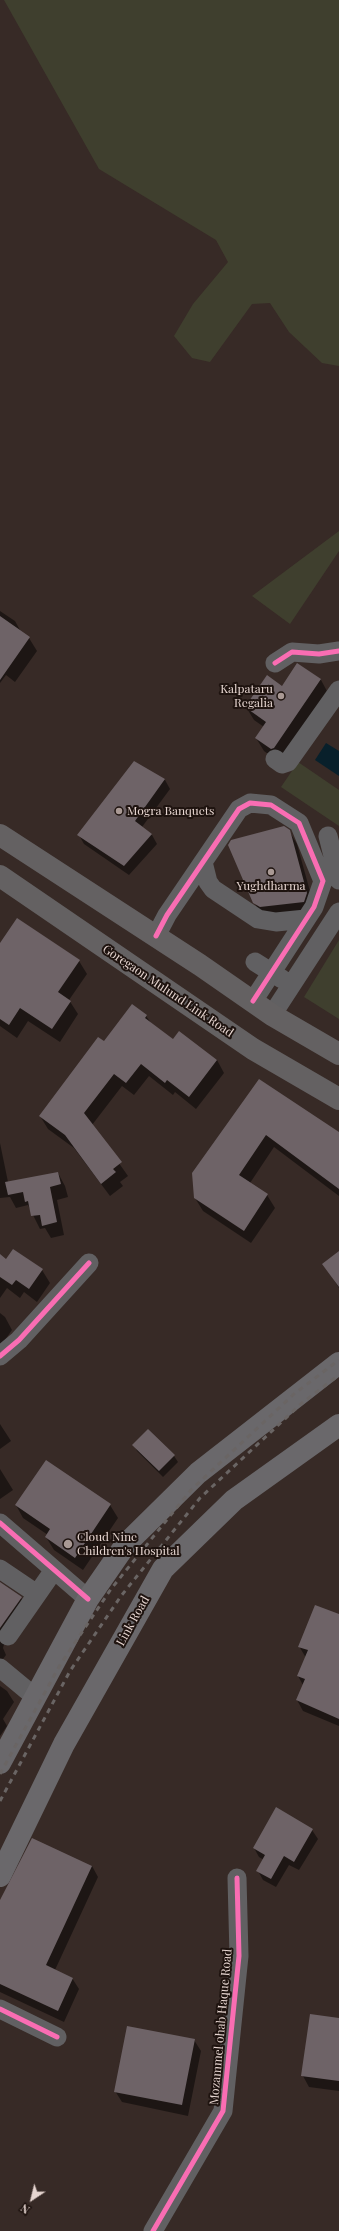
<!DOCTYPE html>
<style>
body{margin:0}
#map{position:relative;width:339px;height:2231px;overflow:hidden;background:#372a26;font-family:"Playfair Display",serif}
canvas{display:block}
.north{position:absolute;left:12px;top:2179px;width:40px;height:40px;-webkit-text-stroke:3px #1e130f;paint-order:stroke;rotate:215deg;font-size:11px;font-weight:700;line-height:16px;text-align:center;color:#e6d5d0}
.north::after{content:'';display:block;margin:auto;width:14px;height:18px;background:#e6d5d0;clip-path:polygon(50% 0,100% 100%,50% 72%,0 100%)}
</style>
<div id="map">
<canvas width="339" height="2231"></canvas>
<div class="north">N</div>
</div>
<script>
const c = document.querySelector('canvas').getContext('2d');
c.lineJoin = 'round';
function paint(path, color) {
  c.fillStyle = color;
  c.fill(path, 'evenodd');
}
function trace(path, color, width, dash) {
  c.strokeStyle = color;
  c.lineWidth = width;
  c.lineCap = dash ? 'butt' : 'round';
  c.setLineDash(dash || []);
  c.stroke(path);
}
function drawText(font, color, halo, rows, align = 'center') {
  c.font = font + ' "Playfair Display",serif';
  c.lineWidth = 4;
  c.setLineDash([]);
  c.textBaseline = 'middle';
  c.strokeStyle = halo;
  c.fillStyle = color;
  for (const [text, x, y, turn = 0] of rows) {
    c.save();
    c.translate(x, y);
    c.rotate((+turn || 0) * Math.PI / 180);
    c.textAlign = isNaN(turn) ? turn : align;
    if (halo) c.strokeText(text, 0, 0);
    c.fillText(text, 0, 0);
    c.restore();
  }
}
const green = new Path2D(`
 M 4,0 L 339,0 L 339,366 L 322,363 L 289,332 L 270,303 L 252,304 L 210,362 L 192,358 L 174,336 L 193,304 L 228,262 L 216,240 L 99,169 Z
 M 339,531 L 339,551 L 290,624 L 252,596 Z
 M 298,762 L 339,790 L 339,826 L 281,787 Z
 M 339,940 L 339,1019 L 304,997 Z`);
const water = new Path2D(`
 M 326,743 L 339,751 L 339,776 L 315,760 Z`);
const shadow = new Path2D(`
 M 0,611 L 15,621 L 21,632 L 29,638 L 37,651 L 15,682 L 6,675 L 0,683 Z
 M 298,665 L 321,680 L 328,693 L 279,762 L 264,751 L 256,738 L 264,727 L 254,720 L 246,707 L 282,687 Z
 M 134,762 L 165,780 L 170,789 L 142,827 L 152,835 L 157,844 L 129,875 L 84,844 L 79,835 Z
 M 289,831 L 297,844 L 314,906 L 311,915 L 262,916 L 254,902 Z
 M 0,944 L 79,961 L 87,974 L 69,1000 L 78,1014 L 60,1042 L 28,1021 L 17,1038 L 0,1026 Z
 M 146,1016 L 151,1023 L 173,1040 L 217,1060 L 224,1073 L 196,1109 L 175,1092 L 173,1095 L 149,1076 L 134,1095 L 122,1086 L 92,1125 L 128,1176 L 120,1182 L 123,1186 L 110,1196 L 74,1148 L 48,1129 L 40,1116 L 104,1043 Z
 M 259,1081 L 339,1133 L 339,1196 L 274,1147 L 250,1183 L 267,1195 L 275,1208 L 251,1243 L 203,1211 L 195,1198 Z
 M 0,1143 L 8,1182 L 58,1173 L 65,1186 L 68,1197 L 57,1200 L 64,1235 L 51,1238 L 45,1228 L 40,1229 L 28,1205 L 16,1208 L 10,1197 L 0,1198 Z
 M 339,1252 L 339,1288 L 324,1264 Z
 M 0,1256 L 6,1260 L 42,1270 L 50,1283 L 37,1302 L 24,1292 L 20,1298 L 7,1288 L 0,1298 Z
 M 0,1313 L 5,1317 L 12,1330 L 0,1347 Z
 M 0,1424 L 11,1441 L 0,1449 Z
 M 134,1445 L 174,1456 L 178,1462 L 163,1477 L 137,1451 Z
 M 46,1461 L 110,1505 L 118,1518 L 83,1570 L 54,1550 L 46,1537 L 48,1535 L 23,1518 L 16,1505 Z
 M 0,1469 L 13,1490 L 0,1499 Z
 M 0,1583 L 21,1598 L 28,1609 L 5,1641 L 3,1648 L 6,1655 L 0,1663 Z
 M 339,1615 L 339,1726 L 303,1711 L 297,1700 L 303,1685 L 298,1676 L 306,1658 L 299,1646 Z
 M 0,1686 L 7,1691 L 14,1702 L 3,1719 L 7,1726 L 0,1736 Z
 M 312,1830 L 318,1839 L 299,1870 L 289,1865 L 276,1887 L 263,1880 L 258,1871 L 264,1860 L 259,1857 L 254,1848 Z
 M 92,1866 L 98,1877 L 55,1970 L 72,1978 L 79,1989 L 64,2022 L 0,1992 L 0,1902 Z
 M 339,2019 L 339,2091 L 309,2087 L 303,2076 Z
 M 194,2040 L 201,2051 L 188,2116 L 122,2102 L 115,2091 Z`);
const building = new Path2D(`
 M 0,616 L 30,637 L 0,680 Z
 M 297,663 L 321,679 L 274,748 L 271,749 L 255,738 L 266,722 L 245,707 L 267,675 L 282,686 Z
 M 134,761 L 165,779 L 135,821 L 152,834 L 124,866 L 77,835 Z
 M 284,826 L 290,830 L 307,893 L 304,902 L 260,907 L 253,903 L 228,845 L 231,840 Z
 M 17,918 L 80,960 L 58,992 L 71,1001 L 52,1029 L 20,1008 L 9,1025 L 0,1019 L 0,943 Z
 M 132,1004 L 147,1015 L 145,1018 L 173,1039 L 179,1031 L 217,1060 L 189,1097 L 167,1080 L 165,1083 L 141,1064 L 126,1083 L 114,1074 L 84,1113 L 122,1162 L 113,1169 L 116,1172 L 101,1184 L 65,1135 L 39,1116 L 98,1037 L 104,1041 Z
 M 259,1079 L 339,1132 L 339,1189 L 266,1135 L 239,1175 L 268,1194 L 244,1231 L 194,1198 L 192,1173 Z
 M 58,1172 L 61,1184 L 50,1187 L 57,1222 L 42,1226 L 40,1215 L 31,1216 L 28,1201 L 25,1202 L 23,1192 L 8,1195 L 5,1182 Z
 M 13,1249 L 43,1269 L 29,1289 L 16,1280 L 12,1285 L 0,1277 L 0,1254 L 6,1259 Z
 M 339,1251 L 339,1287 L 322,1264 Z
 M 148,1429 L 175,1455 L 159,1471 L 132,1445 Z
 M 46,1460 L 111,1504 L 75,1558 L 45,1537 L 50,1529 L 15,1505 Z
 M 0,1582 L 22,1597 L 0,1628 Z
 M 315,1605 L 339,1614 L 339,1719 L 296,1700 L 305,1679 L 297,1676 L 308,1650 L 298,1647 Z
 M 276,1807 L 313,1829 L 294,1862 L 284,1856 L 271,1879 L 256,1871 L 265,1855 L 253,1848 Z
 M 32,1838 L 92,1866 L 46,1965 L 73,1978 L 58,2011 L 0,1984 L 0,1900 Z
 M 310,2014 L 339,2018 L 339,2081 L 301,2076 Z
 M 127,2026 L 195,2039 L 182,2105 L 114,2092 Z`);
const street = new Path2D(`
 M 275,663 L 292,652 L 319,654 L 339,651
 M 275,759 L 282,764 L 288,762 L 339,690
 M 328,836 L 339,880
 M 203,862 L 208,882 L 213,889 L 258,919 L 276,922 L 306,919
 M 156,936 L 167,915 L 239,809 L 250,803 L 271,805 L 299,823 L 323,881 L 314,907 L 253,1001
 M 255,962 L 282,979
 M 272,1015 L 339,912
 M 0,1356 L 19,1340 L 89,1263
 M 0,1523 L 88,1599
 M 0,1569 L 37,1594
 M 8,1636 L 54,1570
 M 0,1668 L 35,1697
 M 0,2009 L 57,2037
 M 153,2231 L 223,2111 L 239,1956 L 237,1878`);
const secondary = new Path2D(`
 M 0,835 L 200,965 L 272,1015 L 339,1054
 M 0,876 L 253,1049 L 339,1099`);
const primary = new Path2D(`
 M 0,1763 L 88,1599 L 126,1544 L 198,1473 L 339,1363
 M 0,1876 L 64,1744 L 163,1569 L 234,1500 L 339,1425`);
const rail = new Path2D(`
 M 0,1774 L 60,1665 L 111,1589 L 191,1490 L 294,1394 L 339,1360
 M 0,1801 L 70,1671 L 121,1596 L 200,1498 L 302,1403 L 339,1375`);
const cycleway = new Path2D(`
 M 275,663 L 292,652 L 319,654 L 339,651
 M 156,936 L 167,915 L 239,809 L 250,803 L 271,805 L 299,823 L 323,881 L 314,907 L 253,1001
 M 0,1356 L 19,1340 L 89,1263
 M 0,1523 L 88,1599
 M 0,2009 L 57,2037
 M 153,2231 L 223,2111 L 239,1956 L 237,1878`);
const markers = [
 [281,696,4,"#a99994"],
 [119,811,4,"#a99994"],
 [271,872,4,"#a99994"],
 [68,1544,5,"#a99994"]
];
const poiNames = [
 ["Kalpataru",273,689,"right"],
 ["Regalia",273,703,"right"],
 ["Mogra Banquets",127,811],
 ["Yughdharma",271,886,"center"],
 ["Cloud Nine",77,1537],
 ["Children's Hospital",77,1551]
];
const streetNames = [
 ["Goregaon Mulund Link Road",168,991,34],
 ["Link Road",133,1621,-61],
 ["Mozammel ohab Haque Road",221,2027,-85]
];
paint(green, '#3f3f2e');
paint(water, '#08202b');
paint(shadow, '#0007');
paint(building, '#6e6367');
trace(street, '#616062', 19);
trace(secondary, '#646162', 22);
trace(primary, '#6a686b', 22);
trace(rail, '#6a6564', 3, [5, 5]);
trace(cycleway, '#f96db3', 5);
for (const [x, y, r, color] of markers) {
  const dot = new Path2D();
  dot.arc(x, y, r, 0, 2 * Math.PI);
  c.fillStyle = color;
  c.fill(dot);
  trace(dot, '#1e130f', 1.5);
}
drawText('12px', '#e6d5d0', '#1e130f', poiNames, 'left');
drawText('12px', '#e6d5d0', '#1e130f', streetNames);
</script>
